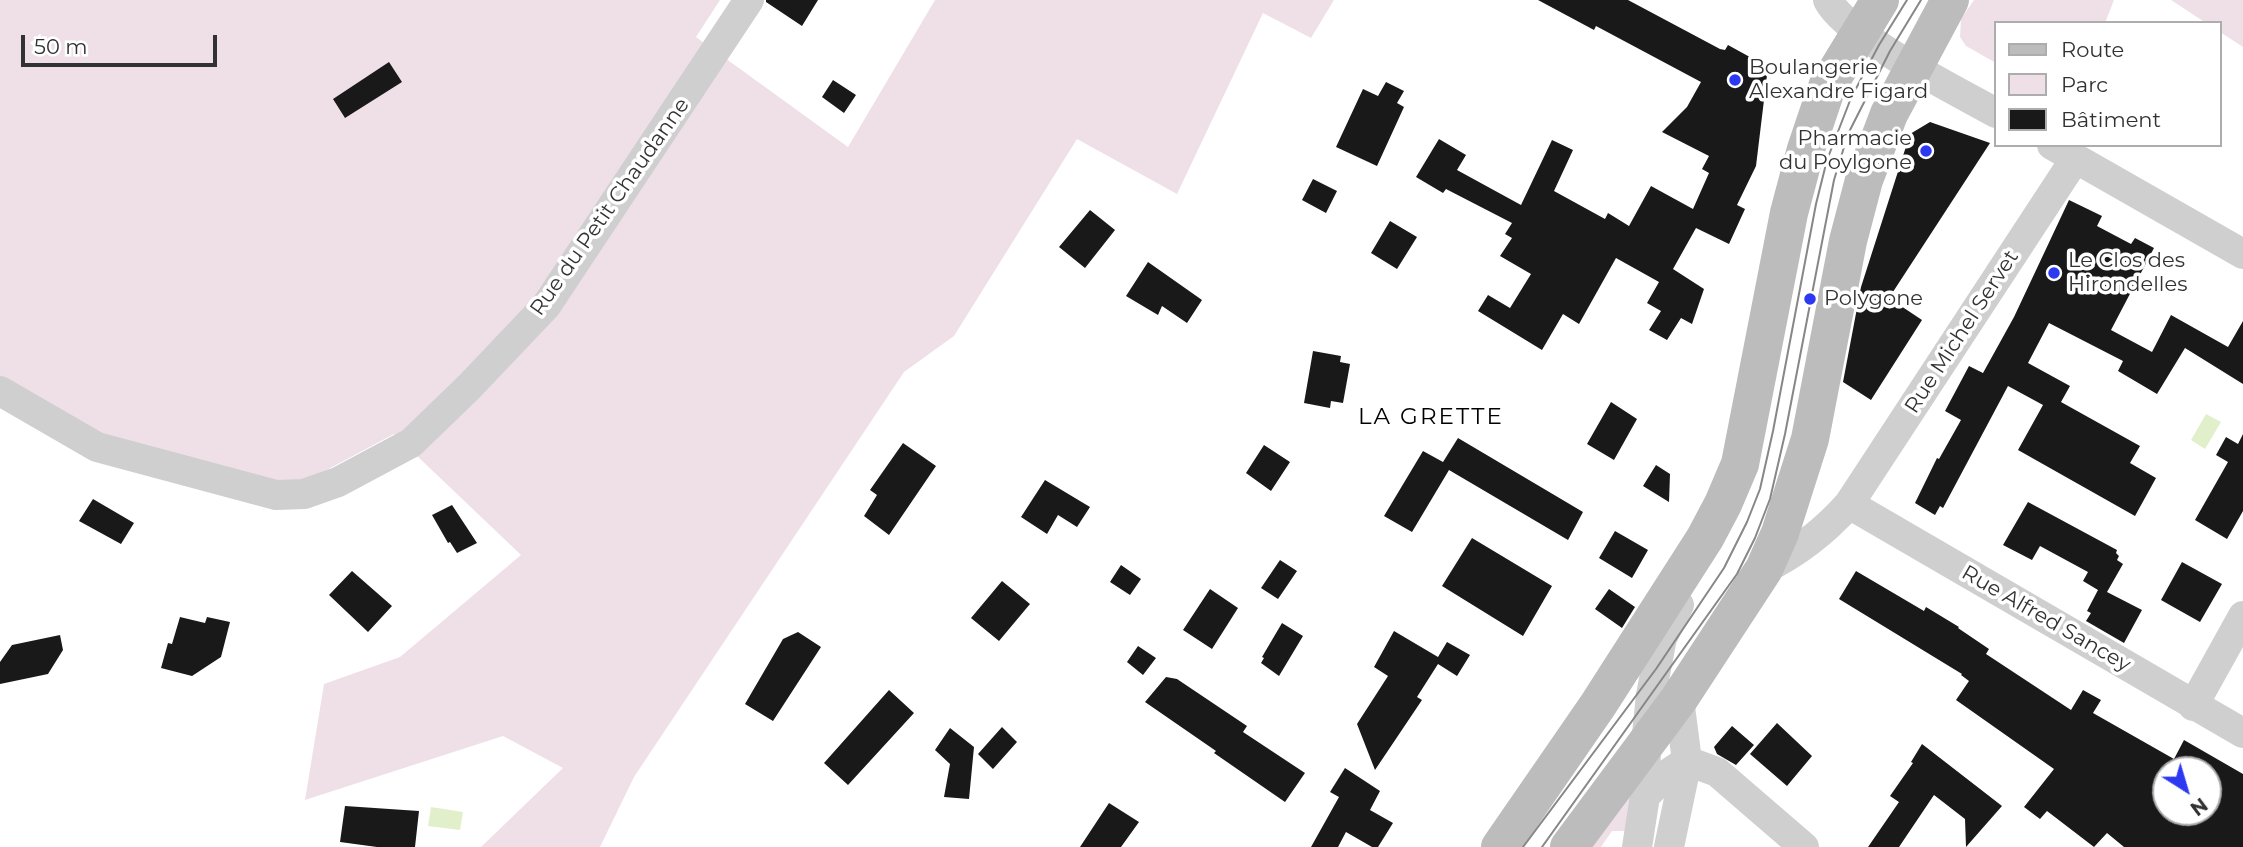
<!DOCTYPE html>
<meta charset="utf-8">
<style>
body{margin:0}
#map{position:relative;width:2243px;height:847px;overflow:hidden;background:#fff;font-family:Montserrat,sans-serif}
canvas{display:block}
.legend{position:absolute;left:1994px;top:21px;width:228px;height:126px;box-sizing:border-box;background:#fff;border:2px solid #adadad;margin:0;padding:9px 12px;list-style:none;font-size:21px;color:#323232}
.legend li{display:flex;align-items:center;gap:14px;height:35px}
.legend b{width:35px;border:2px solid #adadad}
.north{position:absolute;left:2152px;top:756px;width:70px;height:70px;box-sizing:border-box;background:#fff;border:2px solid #adadad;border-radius:50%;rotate:143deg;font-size:19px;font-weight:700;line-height:28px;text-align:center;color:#323232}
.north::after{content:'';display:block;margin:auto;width:24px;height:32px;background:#2d39f0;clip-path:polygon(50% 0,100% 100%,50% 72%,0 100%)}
.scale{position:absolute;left:21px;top:35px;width:196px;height:32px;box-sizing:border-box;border:4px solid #323232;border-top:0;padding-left:9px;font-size:21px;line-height:24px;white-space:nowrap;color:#323232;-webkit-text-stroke:5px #fff;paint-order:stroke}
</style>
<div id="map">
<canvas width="2243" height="847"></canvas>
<ul class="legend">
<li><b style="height:9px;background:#bcbcbc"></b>Route</li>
<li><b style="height:19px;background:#efe0e8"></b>Parc</li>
<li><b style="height:19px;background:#191919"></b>Bâtiment</li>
</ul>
<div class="north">N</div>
<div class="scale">50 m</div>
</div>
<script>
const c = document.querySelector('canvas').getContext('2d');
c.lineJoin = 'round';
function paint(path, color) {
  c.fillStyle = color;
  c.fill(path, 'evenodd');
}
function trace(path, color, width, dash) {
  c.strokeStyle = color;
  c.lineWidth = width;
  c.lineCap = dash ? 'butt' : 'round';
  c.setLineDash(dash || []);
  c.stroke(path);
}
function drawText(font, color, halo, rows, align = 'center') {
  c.font = font + ' Montserrat,sans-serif';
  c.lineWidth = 7;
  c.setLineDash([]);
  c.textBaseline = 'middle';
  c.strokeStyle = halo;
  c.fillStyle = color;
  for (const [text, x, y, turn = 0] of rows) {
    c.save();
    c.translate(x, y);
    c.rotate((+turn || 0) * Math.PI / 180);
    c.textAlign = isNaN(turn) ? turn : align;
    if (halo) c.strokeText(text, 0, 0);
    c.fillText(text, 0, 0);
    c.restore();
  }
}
const green = new Path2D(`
 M 0,0 L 720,0 L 696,37 L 848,147 L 935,0 L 1334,0 L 1311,38 L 1263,13 L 1177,194 L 1077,139 L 954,336 L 904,372 L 634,777 L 600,847 L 481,847 L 563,768 L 503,736 L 305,800 L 324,684 L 400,657 L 521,555 L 394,434 L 291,489 L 88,431 L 0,379 Z
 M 1974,0 L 2114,0 L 2105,23 L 1996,23 L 1996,63 L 1966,46 L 1960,37 L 1961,19 Z
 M 2171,0 L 2243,0 L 2243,47 L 2220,32 L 2220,23 L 2206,23 Z
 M 1622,796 L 1631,797 L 1628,831 L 1612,831 L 1601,847 L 1584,847 Z`);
const water = new Path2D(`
 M 2206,414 L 2221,422 L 2205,449 L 2191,440 Z
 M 431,807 L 463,812 L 460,830 L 428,826 Z`);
const building = new Path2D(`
 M 766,0 L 818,0 L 802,26 L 766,2 Z
 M 1538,0 L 1628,0 L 1720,49 L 1725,50 L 1728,45 L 1768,67 L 1756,166 L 1737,205 L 1745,209 L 1729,244 L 1696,228 L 1673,269 L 1704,289 L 1692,324 L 1681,318 L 1667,340 L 1649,330 L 1661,311 L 1647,303 L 1659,282 L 1616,258 L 1579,324 L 1563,314 L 1542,350 L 1478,311 L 1488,295 L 1510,308 L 1531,274 L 1500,256 L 1512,238 L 1505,234 L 1512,223 L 1446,189 L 1443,193 L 1416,177 L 1439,139 L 1466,155 L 1457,170 L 1521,205 L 1552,140 L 1573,150 L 1554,191 L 1605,219 L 1608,213 L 1629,226 L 1651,186 L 1693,209 L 1709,173 L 1702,169 L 1709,156 L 1662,132 L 1687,107 L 1701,82 L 1596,26 L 1594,30 Z
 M 389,62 L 402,82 L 345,118 L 333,99 Z
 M 833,80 L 856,95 L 844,113 L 822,97 Z
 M 1386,82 L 1404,91 L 1397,103 L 1404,107 L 1377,166 L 1336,147 L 1363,89 L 1378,96 Z
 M 1930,122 L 1990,143 L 1889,298 L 1922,320 L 1871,400 L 1843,382 L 1861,287 L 1910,134 Z
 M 1313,179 L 1337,191 L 1326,213 L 1302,200 Z
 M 2069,200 L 2102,216 L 2097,226 L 2131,244 L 2135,238 L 2154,248 L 2111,330 L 2152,352 L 2171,315 L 2228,347 L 2243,321 L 2243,384 L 2185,348 L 2157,394 L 2118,371 L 2123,361 L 2049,323 L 2028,363 L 2070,386 L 2061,402 L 2140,446 L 2130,463 L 2156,478 L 2135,516 L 2018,450 L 2043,405 L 2008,386 L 1943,508 L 1940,506 L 1935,515 L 1915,503 L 1937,458 L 1939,459 L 1961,420 L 1945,411 L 1969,366 L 1983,373 L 2014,317 Z
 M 1090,210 L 1115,230 L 1085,268 L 1059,247 Z
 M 1390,221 L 1417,237 L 1397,269 L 1371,253 Z
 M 1148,262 L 1202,300 L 1187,323 L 1162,306 L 1158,315 L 1126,296 Z
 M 1313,351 L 1341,356 L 1340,362 L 1350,364 L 1343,403 L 1331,401 L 1330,408 L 1304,403 Z
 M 1611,402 L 1637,419 L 1614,460 L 1587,444 Z
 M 2243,434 L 2243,511 L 2227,539 L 2195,520 L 2228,462 L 2216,455 L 2226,437 L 2238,444 Z
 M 1458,438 L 1583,512 L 1568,540 L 1449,470 L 1412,532 L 1384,516 L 1423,451 L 1443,462 Z
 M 903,443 L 936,466 L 889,535 L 864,516 L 877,495 L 870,490 Z
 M 1264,445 L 1290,462 L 1271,491 L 1246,473 Z
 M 1656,465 L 1670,474 L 1669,502 L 1643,486 Z
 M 1045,480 L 1090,507 L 1077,527 L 1058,515 L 1047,534 L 1021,517 Z
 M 93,499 L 134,523 L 121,544 L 79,521 Z
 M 2028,502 L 2117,550 L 2116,553 L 2119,556 L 2117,560 L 2123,564 L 2107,592 L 2142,610 L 2124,643 L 2086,621 L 2091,613 L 2087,611 L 2098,590 L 2083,581 L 2088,572 L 2040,546 L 2032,560 L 2003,545 Z
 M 452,505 L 477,543 L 457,553 L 450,542 L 448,543 L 432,515 Z
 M 1615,531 L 1648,550 L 1632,578 L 1599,558 Z
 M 1472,538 L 1552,586 L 1523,636 L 1442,586 Z
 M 1280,560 L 1297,571 L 1278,599 L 1261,588 Z
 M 2182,562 L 2222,584 L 2200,622 L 2161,600 Z
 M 1121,565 L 1141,579 L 1130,595 L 1110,582 Z
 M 352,571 L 392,606 L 368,632 L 329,595 Z
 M 1856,571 L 1924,611 L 1926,607 L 1959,627 L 1958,628 L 1989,649 L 1986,654 L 2071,710 L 2083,690 L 2101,700 L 2093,713 L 2174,759 L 2184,740 L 2243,774 L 2243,847 L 2124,847 L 2107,833 L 2094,847 L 2047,811 L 2040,819 L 2024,807 L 2054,769 L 1956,700 L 1969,681 L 1961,675 L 1962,674 L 1839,599 ZM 2166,770 L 2208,770 L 2208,812 L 2166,812 Z
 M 1002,581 L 1030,604 L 999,641 L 971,618 Z
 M 1210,589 L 1238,608 L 1212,649 L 1183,630 Z
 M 1609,589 L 1635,607 L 1622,628 L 1595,609 Z
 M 180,617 L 205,623 L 207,617 L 230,622 L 221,657 L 192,676 L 161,668 L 168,643 L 172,644 Z
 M 1282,623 L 1303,636 L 1279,676 L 1261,663 L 1264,658 L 1262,657 Z
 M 1394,631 L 1438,657 L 1447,642 L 1470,655 L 1457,676 L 1438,664 L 1417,697 L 1422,700 L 1375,770 L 1357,724 L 1388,676 L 1374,667 Z
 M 798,632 L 821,647 L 773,721 L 745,704 L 783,639 Z
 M 60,635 L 63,650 L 48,674 L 0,684 L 0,662 L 12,645 Z
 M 1138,646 L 1156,658 L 1143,675 L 1127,662 Z
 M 1166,677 L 1177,679 L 1247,726 L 1243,732 L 1305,773 L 1285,802 L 1214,753 L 1216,751 L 1145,702 Z
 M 889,690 L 914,713 L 848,785 L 824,763 Z
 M 1777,723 L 1812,756 L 1787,786 L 1750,754 Z
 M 1732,726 L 1754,745 L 1736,765 L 1717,754 L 1714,747 Z
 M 1002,727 L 1017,742 L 993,769 L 978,754 Z
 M 950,728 L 974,747 L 969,799 L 944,797 L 950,764 L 935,750 Z
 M 1922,744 L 2002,806 L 1966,847 L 1965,819 L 1934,795 L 1899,847 L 1868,847 L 1899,802 L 1890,796 L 1913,763 L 1911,762 Z
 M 1345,768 L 1380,791 L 1370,810 L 1393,823 L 1378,847 L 1372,847 L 1346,832 L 1338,847 L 1311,847 L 1339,797 L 1330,792 Z
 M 1109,803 L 1139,822 L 1121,847 L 1080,847 Z
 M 345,806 L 419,811 L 415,847 L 377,847 L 340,842 Z`);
const minor = new Path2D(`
 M 1828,0 C 1846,36 1957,91 1996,113
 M 2052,145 L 2243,254
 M 0,391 L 97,447 L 276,495 L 304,494 L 338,482 L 411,443 L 469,387 L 546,306 L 749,0
 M 1849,504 L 2243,733
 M 1764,569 C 1797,553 1825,531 1849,504 L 2075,159
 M 2193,706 L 2243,616
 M 1645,796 L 1666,775 L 1687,761 L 1717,772 L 1804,847
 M 1637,847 L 1645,796 L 1646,744 L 1651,695 L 1662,638 L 1679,605
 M 1669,847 L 1687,761 L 1679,699`);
const secondary = new Path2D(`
 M 1500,847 L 1598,705 L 1705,538 L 1723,504 L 1740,464 L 1789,213 L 1806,149 L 1827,87 L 1880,0
 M 1569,847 L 1679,699 L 1764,569 L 1780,533 L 1810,439 L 1848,241 L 1864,180 L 1889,114 L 1950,0`);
const tram = new Path2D(`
 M 1523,847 L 1656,669 L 1724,568 L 1747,522 L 1760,489 L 1773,431 L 1816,204 L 1827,160 L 1851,98 L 1879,45 L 1907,0
 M 1542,847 L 1737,574 L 1755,538 L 1770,499 L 1785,434 L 1834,180 L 1848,134 L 1890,51 L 1921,0`);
const markers = [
 [1735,80,7,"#2d39f0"],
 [1926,151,7,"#2d39f0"],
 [2054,273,7,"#2d39f0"],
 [1810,299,7,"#2d39f0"]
];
const poiNames = [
 ["Boulangerie",1749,68],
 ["Alexandre Figard",1749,92],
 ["Pharmacie",1912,139,"right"],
 ["du Poylgone",1912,163,"right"],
 ["Le Clos des",2068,261],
 ["Hirondelles",2068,285],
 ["Polygone",1824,299]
];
const streetNames = [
 ["Rue du Petit Chaudanne",610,207,-55],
 ["Rue Michel Servet",1962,332,-57],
 ["Rue Alfred Sancey",2046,619,30]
];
const neighbourhoodNames = [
 ["LA GRETTE",1431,417]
];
paint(green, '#efe0e8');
paint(water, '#e1efcb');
paint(building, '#191919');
trace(minor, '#cfcfcf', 30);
trace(secondary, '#bcbcbc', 38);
trace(tram, '#878787', 2);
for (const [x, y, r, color] of markers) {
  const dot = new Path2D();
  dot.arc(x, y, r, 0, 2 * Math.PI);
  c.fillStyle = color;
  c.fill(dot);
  trace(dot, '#fff', 2.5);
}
drawText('21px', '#323232', '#fff', poiNames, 'left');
drawText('21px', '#323232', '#fff', streetNames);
c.letterSpacing = '2px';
drawText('23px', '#000', '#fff', neighbourhoodNames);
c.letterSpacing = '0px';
</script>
